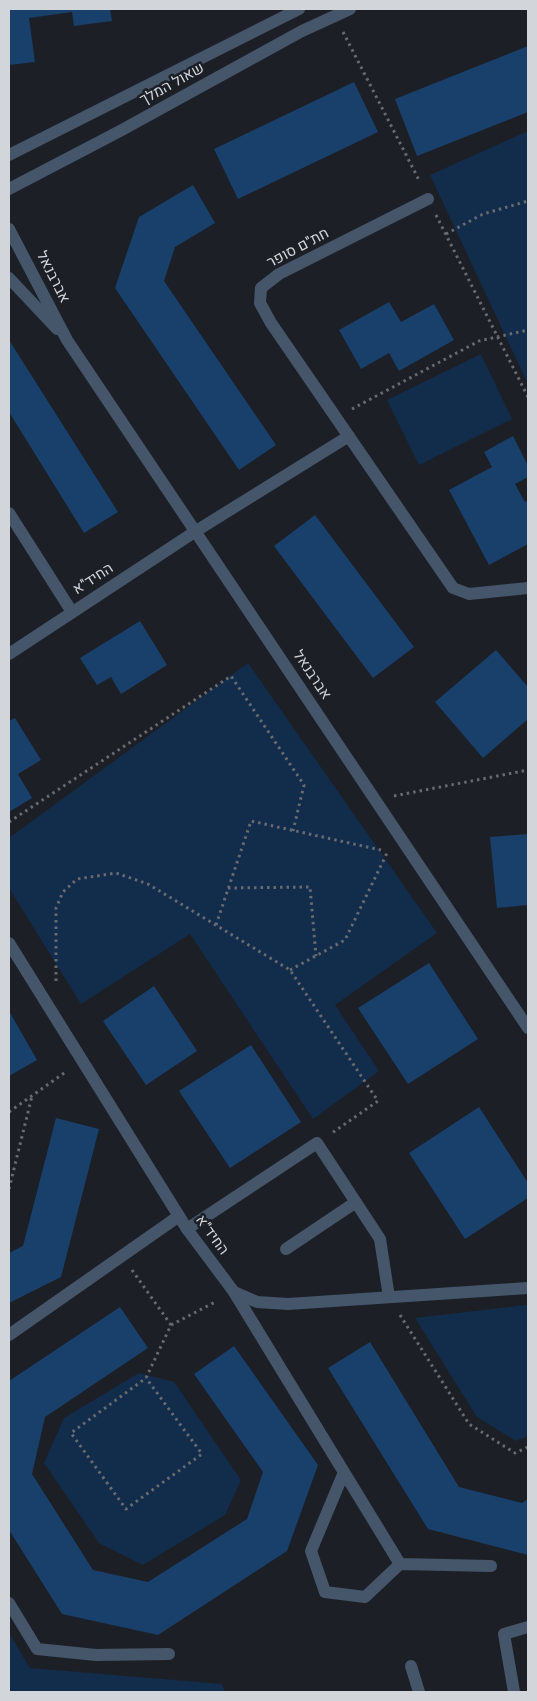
<!DOCTYPE html>
<meta charset="utf-8">
<style>
body{margin:0}
#map{position:relative;width:537px;height:1701px;overflow:hidden;background:#1c2026;font-family:Figtree,sans-serif}
canvas{display:block}
.frame{position:absolute;inset:0;border:10px solid #d2d5d9;pointer-events:none}
</style>
<div id="map">
<canvas width="537" height="1701"></canvas>
<div class="frame"></div>
</div>
<script>
const c = document.querySelector('canvas').getContext('2d');
c.lineJoin = 'round';
function paint(path, color) {
  c.fillStyle = color;
  c.fill(path, 'evenodd');
}
function trace(path, color, width, dash) {
  c.strokeStyle = color;
  c.lineWidth = width;
  c.lineCap = dash ? 'butt' : 'round';
  c.setLineDash(dash || []);
  c.stroke(path);
}
function drawText(font, color, halo, rows, align = 'center') {
  c.font = font + ' Figtree,Heebo,sans-serif';
  c.lineWidth = 5;
  c.setLineDash([]);
  c.textBaseline = 'middle';
  c.strokeStyle = halo;
  c.fillStyle = color;
  for (const [text, x, y, turn = 0] of rows) {
    c.save();
    c.translate(x, y);
    c.rotate((+turn || 0) * Math.PI / 180);
    c.textAlign = isNaN(turn) ? turn : align;
    if (halo) c.strokeText(text, 0, 0);
    c.fillText(text, 0, 0);
    c.restore();
  }
}
const green = new Path2D(`
 M 528,131 L 528,384 L 430,175 Z
 M 481,354 L 512,419 L 419,465 L 387,400 Z
 M 248,663 L 437,933 L 335,1005 L 379,1071 L 313,1119 L 190,934 L 81,1004 L 9,888 L 9,838 Z
 M 526,1305 L 528,1309 L 528,1436 L 516,1441 L 477,1417 L 415,1318 Z
 M 139,1373 L 174,1382 L 241,1480 L 225,1515 L 143,1565 L 99,1543 L 44,1463 L 64,1418 Z
 M 9,1633 L 30,1668 L 222,1684 L 225,1692 L 9,1692 Z`);
const building = new Path2D(`
 M 9,9 L 110,9 L 112,21 L 74,26 L 72,12 L 29,18 L 35,62 L 9,65 Z
 M 528,46 L 528,112 L 417,156 L 395,99 Z
 M 354,82 L 378,132 L 238,199 L 214,149 Z
 M 193,185 L 215,223 L 175,247 L 164,281 L 276,445 L 239,470 L 115,288 L 139,217 Z
 M 389,302 L 401,322 L 434,304 L 454,340 L 399,371 L 389,353 L 361,369 L 339,330 Z
 M 9,340 L 118,512 L 84,533 L 9,412 Z
 M 513,436 L 528,466 L 528,477 L 515,484 L 525,502 L 528,500 L 528,544 L 489,565 L 449,490 L 492,467 L 484,452 Z
 M 315,515 L 414,647 L 373,678 L 274,546 Z
 M 140,621 L 167,665 L 121,694 L 111,677 L 97,685 L 80,658 Z
 M 496,650 L 528,687 L 528,719 L 483,758 L 435,702 Z
 M 15,718 L 41,760 L 18,774 L 32,798 L 9,812 L 9,721 Z
 M 528,834 L 528,905 L 497,908 L 490,837 Z
 M 429,963 L 478,1039 L 408,1084 L 358,1008 Z
 M 154,986 L 197,1051 L 146,1085 L 103,1021 Z
 M 9,1011 L 37,1060 L 9,1076 Z
 M 251,1045 L 301,1122 L 230,1168 L 179,1091 Z
 M 479,1107 L 528,1183 L 528,1198 L 465,1239 L 409,1153 Z
 M 56,1118 L 99,1129 L 61,1277 L 9,1303 L 9,1253 L 23,1246 Z
 M 120,1307 L 148,1348 L 45,1417 L 32,1474 L 93,1570 L 148,1582 L 247,1519 L 263,1472 L 194,1374 L 234,1346 L 318,1465 L 287,1551 L 158,1635 L 62,1614 L 9,1530 L 9,1381 Z
 M 370,1342 L 459,1487 L 522,1503 L 528,1499 L 528,1555 L 428,1529 L 328,1368 Z`);
const path = new Path2D(`
 M 343,32 L 420,182
 M 436,215 L 528,397
 M 446,234 L 483,214 L 528,201
 M 352,409 L 479,341 L 528,330
 M 394,796 L 528,770
 M 9,822 L 231,676 L 304,785 L 293,831
 M 228,888 L 310,887 L 316,956
 M 216,925 L 251,821 L 385,851
 M 290,970 L 345,940 L 387,853
 M 56,981 L 56,908 L 63,892 L 77,879 L 116,873 L 148,884 L 290,970 L 378,1101 L 332,1133
 M 9,1112 L 67,1071
 M 9,1189 L 32,1096
 M 132,1270 L 171,1325 L 146,1378 L 71,1433 L 126,1509 L 202,1454 L 146,1378
 M 400,1315 L 469,1424 L 515,1453 L 528,1447
 M 171,1325 L 217,1301`);
const service = new Path2D(`
 M 9,513 L 72,612
 M 187,1229 L 317,1143 L 380,1239 L 389,1297
 M 286,1249 L 356,1202
 M 234,1292 L 400,1564 L 491,1566
 M 9,1335 L 179,1216
 M 344,1472 L 311,1551 L 325,1592 L 365,1597 L 400,1564
 M 9,1603 L 37,1649 L 96,1655 L 169,1654
 M 411,1666 L 419,1692
 M 514,1692 L 504,1634 L 528,1627`);
const minor = new Path2D(`
 M 428,199 L 279,274 L 261,288 L 260,303 L 271,323 L 453,588 L 469,594 L 528,588
 M 9,654 L 196,531 L 349,436
 M 9,943 L 187,1229 L 234,1292 L 257,1302 L 288,1304 L 528,1288`);
const tertiary = new Path2D(`
 M 9,155 L 299,9
 M 9,189 L 120,131 L 302,31 L 350,9
 M 9,229 L 67,340 L 528,1028
 M 9,278 L 57,329`);
const streetNames = [
 ["שאול המלך",172,84,-29],
 ["חת\"ם סופר",298,248,-28],
 ["אברבנאל",53,277,63],
 ["החיד\"א",93,579,-33],
 ["אברבנאל",312,675,56],
 ["החיד\"א",212,1235,54]
];
paint(green, '#122c4b');
paint(building, '#193f6b');
trace(path, '#676b70', 3, [2.5, 4]);
trace(service, '#45556a', 12);
trace(minor, '#45556a', 12);
trace(tertiary, '#45556a', 12);
drawText('15px', '#d2d5d9', '#1c2026', streetNames);
</script>
